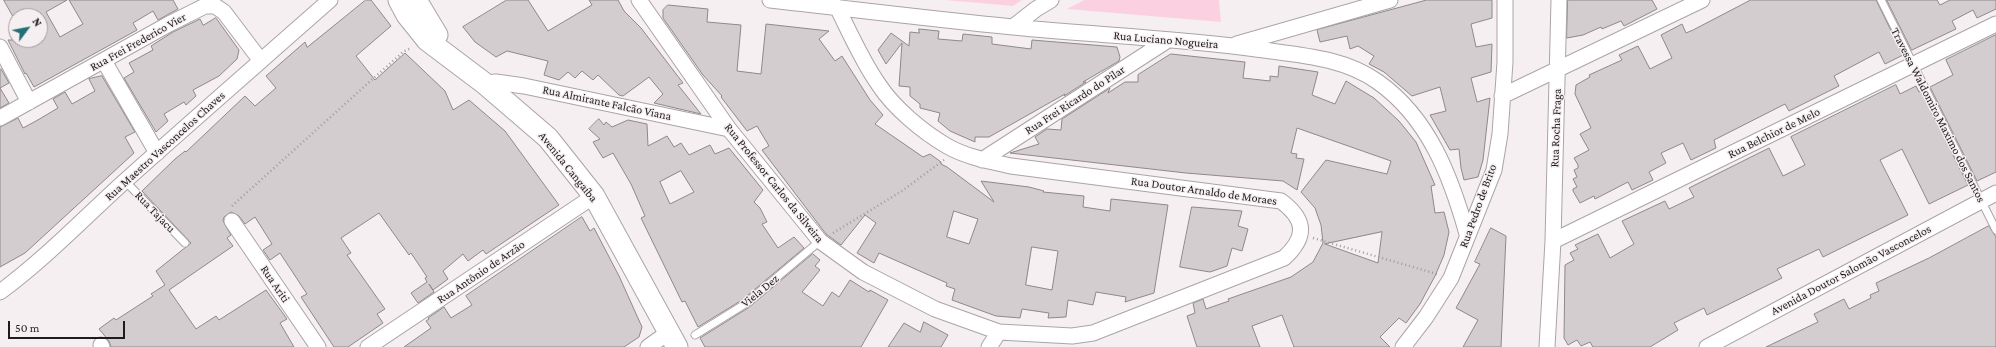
<!DOCTYPE html>
<meta charset="utf-8">
<style>
body{margin:0}
#map{position:relative;width:1996px;height:347px;overflow:hidden;background:#f6eff2;font-family:"Crimson Pro",serif}
canvas{display:block}
.north{position:absolute;left:8px;top:8px;width:40px;height:40px;box-sizing:border-box;background:#f6eff2;border:1px solid #a09a9c;border-radius:50%;rotate:58deg;font-size:11px;font-weight:700;line-height:16px;text-align:center;color:#1e1b1c}
.north::after{content:'';display:block;margin:auto;width:14px;height:18px;background:#246f75;clip-path:polygon(50% 0,100% 100%,50% 72%,0 100%)}
.scale{position:absolute;left:8px;top:321px;width:117px;height:18px;box-sizing:border-box;border:2px solid #1e1b1c;border-top:0;padding-left:5px;font-size:12px;line-height:14px;white-space:nowrap;color:#1e1b1c;-webkit-text-stroke:3px #f6eff2;paint-order:stroke}
</style>
<div id="map">
<canvas width="1996" height="347"></canvas>
<div class="north">N</div>
<div class="scale">50 m</div>
</div>
<script>
const c = document.querySelector('canvas').getContext('2d');
c.lineJoin = 'round';
function paint(path, color) {
  c.fillStyle = color;
  c.fill(path, 'evenodd');
}
function trace(path, color, width, dash) {
  c.strokeStyle = color;
  c.lineWidth = width;
  c.lineCap = dash ? 'butt' : 'round';
  c.setLineDash(dash || []);
  c.stroke(path);
}
function drawText(font, color, halo, rows, align = 'center') {
  c.font = font + ' "Crimson Pro",serif';
  c.lineWidth = 3;
  c.setLineDash([]);
  c.textBaseline = 'middle';
  c.strokeStyle = halo;
  c.fillStyle = color;
  for (const [text, x, y, turn = 0] of rows) {
    c.save();
    c.translate(x, y);
    c.rotate((+turn || 0) * Math.PI / 180);
    c.textAlign = isNaN(turn) ? turn : align;
    if (halo) c.strokeText(text, 0, 0);
    c.fillText(text, 0, 0);
    c.restore();
  }
}
const green = new Path2D(`
 M 945,0 L 1022,0 L 1013,6 Z
 M 1084,0 L 1219,0 L 1221,22 L 1067,9 Z`);
const building = new Path2D(`
 M 4,0 L 67,0 L 46,12 L 60,37 L 83,24 L 69,0 L 173,0 L 178,9 L 158,20 L 153,11 L 133,23 L 137,30 L 34,87 L 26,73 L 25,74 L 8,40 L 40,40 L 40,16 L 13,16 Z
 M 366,0 L 371,0 L 391,26 L 356,56 L 375,80 L 405,53 L 445,91 L 453,110 L 469,100 L 505,131 L 559,205 L 486,254 L 483,250 L 468,261 L 463,254 L 443,271 L 448,279 L 433,290 L 429,284 L 434,292 L 418,303 L 411,293 L 427,282 L 425,278 L 427,277 L 411,253 L 409,255 L 379,213 L 341,238 L 351,253 L 347,255 L 385,309 L 377,314 L 383,323 L 348,347 L 334,347 L 301,297 L 307,294 L 280,253 L 270,260 L 263,250 L 272,244 L 255,217 L 245,224 L 239,216 L 231,212 L 224,217 L 223,221 L 231,235 L 227,238 L 233,246 L 169,290 L 196,329 L 216,316 L 219,320 L 266,290 L 287,319 L 280,323 L 294,347 L 111,347 L 109,341 L 99,329 L 114,318 L 116,320 L 153,296 L 151,294 L 165,285 L 156,271 L 191,243 L 142,191 L 175,159 L 185,151 L 186,152 L 245,96 L 255,106 L 276,88 L 266,76 L 305,42 L 307,47 Z
 M 507,0 L 528,0 L 548,31 L 592,5 L 589,0 L 618,0 L 624,11 L 641,28 L 683,83 L 678,85 L 701,114 L 654,103 L 663,94 L 649,77 L 623,96 L 619,95 L 598,75 L 593,80 L 582,71 L 575,78 L 568,72 L 559,80 L 544,75 L 548,61 L 507,51 L 496,57 L 475,42 L 463,27 Z
 M 1427,0 L 1492,0 L 1492,18 L 1471,24 L 1476,47 L 1492,44 L 1491,72 L 1471,78 L 1477,102 L 1490,98 L 1483,160 L 1478,177 L 1464,180 L 1461,168 L 1459,149 L 1450,150 L 1430,115 L 1446,111 L 1440,87 L 1412,96 L 1384,72 L 1369,64 L 1374,56 L 1358,46 L 1350,49 L 1347,36 L 1320,42 L 1317,30 Z
 M 1568,0 L 1652,0 L 1657,9 L 1624,26 L 1621,21 L 1602,29 L 1601,27 L 1583,35 L 1567,38 Z
 M 1751,0 L 1876,0 L 1903,55 L 1885,64 L 1879,52 L 1834,76 L 1839,86 L 1789,111 L 1785,104 L 1714,140 L 1716,148 L 1691,160 L 1683,143 L 1661,153 L 1666,163 L 1649,172 L 1653,180 L 1632,190 L 1628,182 L 1595,199 L 1594,196 L 1580,203 L 1573,191 L 1573,189 L 1577,187 L 1573,179 L 1577,177 L 1574,170 L 1578,168 L 1578,165 L 1574,158 L 1589,150 L 1580,134 L 1591,128 L 1575,94 L 1576,85 L 1590,77 L 1589,75 L 1622,60 L 1619,55 L 1638,46 L 1650,69 L 1672,58 L 1661,35 L 1682,24 L 1686,33 L 1693,30 Z
 M 1887,0 L 1937,0 L 1940,5 L 1950,0 L 1996,0 L 1996,9 L 1977,18 L 1973,10 L 1952,21 L 1956,29 L 1912,50 Z
 M 668,5 L 708,9 L 707,22 L 741,25 L 737,71 L 761,74 L 766,24 L 829,31 L 819,39 L 835,61 L 842,56 L 870,100 L 883,115 L 875,124 L 923,157 L 930,154 L 941,162 L 941,164 L 947,167 L 994,202 L 981,181 L 1029,187 L 1044,191 L 1043,192 L 1084,196 L 1083,207 L 1110,211 L 1111,199 L 1168,205 L 1154,293 L 1125,302 L 1126,297 L 1096,292 L 1093,305 L 1068,300 L 1066,317 L 1048,318 L 1049,313 L 1022,309 L 1020,318 L 996,316 L 952,300 L 955,289 L 946,286 L 947,283 L 879,253 L 874,263 L 857,253 L 876,223 L 865,215 L 841,245 L 826,234 L 762,150 L 769,146 L 757,126 L 747,131 L 721,97 L 722,96 L 703,75 L 663,18 L 663,10 ZM 954,211 L 978,219 L 969,244 L 947,237 ZM 1032,247 L 1058,251 L 1052,290 L 1026,285 Z
 M 216,18 L 239,50 L 237,59 L 219,76 L 193,90 L 196,96 L 186,105 L 184,102 L 164,114 L 168,121 L 156,132 L 124,78 L 134,72 L 129,63 L 153,50 L 151,46 L 173,32 L 200,19 L 203,25 Z
 M 919,29 L 939,31 L 938,39 L 962,41 L 963,34 L 992,37 L 992,44 L 1031,49 L 1032,40 L 1117,47 L 1120,57 L 1119,61 L 1083,82 L 1086,82 L 1064,96 L 1065,94 L 989,137 L 975,137 L 975,142 L 950,131 L 938,121 L 940,113 L 920,108 L 920,104 L 910,96 L 910,87 L 899,86 L 902,43 L 886,64 L 878,50 L 891,33 L 909,46 L 910,32 L 919,33 Z
 M 1996,35 L 1996,172 L 1977,181 L 1930,87 L 1953,75 L 1946,60 Z
 M 1171,54 L 1245,62 L 1243,78 L 1270,81 L 1270,76 L 1278,77 L 1279,66 L 1318,72 L 1312,95 L 1335,104 L 1346,81 L 1374,98 L 1399,121 L 1416,142 L 1435,185 L 1431,186 L 1435,213 L 1444,212 L 1449,232 L 1444,255 L 1435,276 L 1420,304 L 1406,323 L 1399,318 L 1380,337 L 1390,347 L 1294,347 L 1282,315 L 1252,326 L 1260,347 L 1197,347 L 1187,316 L 1195,313 L 1193,303 L 1203,299 L 1206,309 L 1229,301 L 1228,299 L 1291,277 L 1313,262 L 1323,243 L 1321,225 L 1315,208 L 1301,192 L 1326,160 L 1387,174 L 1391,161 L 1297,128 L 1291,153 L 1297,154 L 1296,158 L 1304,159 L 1297,190 L 1283,181 L 1186,173 L 1010,153 L 1039,144 L 1035,137 L 1047,129 L 1061,130 L 1062,119 L 1110,88 L 1108,93 L 1125,82 L 1138,82 L 1138,75 ZM 1382,232 L 1378,263 L 1325,244 Z
 M 1,69 L 9,83 L 0,88 L 9,103 L 0,108 L 0,70 Z
 M 102,76 L 135,132 L 125,137 L 134,153 L 25,253 L 0,267 L 0,127 L 18,118 L 23,128 L 36,121 L 58,108 L 53,99 L 65,92 L 72,104 L 95,91 L 89,79 Z
 M 1896,85 L 1900,94 L 1916,86 L 1919,92 L 1921,91 L 1968,185 L 1929,204 L 1902,149 L 1880,160 L 1908,215 L 1823,257 L 1819,249 L 1777,269 L 1782,278 L 1707,315 L 1704,308 L 1674,323 L 1678,330 L 1650,347 L 1593,347 L 1590,342 L 1581,346 L 1577,340 L 1568,345 L 1564,338 L 1565,265 L 1574,260 L 1570,253 L 1578,249 L 1575,245 L 1598,234 L 1610,258 L 1634,244 L 1622,221 L 1665,201 L 1669,209 L 1694,197 L 1689,188 L 1769,148 L 1783,176 L 1805,165 L 1791,137 Z
 M 599,119 L 604,125 L 606,122 L 612,127 L 628,120 L 647,124 L 648,146 L 667,136 L 674,147 L 681,143 L 689,155 L 710,145 L 715,154 L 729,148 L 763,190 L 754,202 L 760,208 L 767,222 L 762,224 L 778,248 L 794,237 L 804,248 L 742,300 L 698,327 L 685,301 L 682,302 L 641,218 L 645,216 L 631,184 L 613,153 L 603,158 L 593,142 L 600,139 L 589,129 ZM 681,171 L 694,192 L 670,204 L 660,182 Z
 M 1192,207 L 1242,211 L 1238,226 L 1248,229 L 1242,251 L 1232,248 L 1227,266 L 1210,272 L 1180,267 Z
 M 582,217 L 590,231 L 594,228 L 619,276 L 642,327 L 639,337 L 624,347 L 404,347 L 431,328 L 426,321 L 429,319 L 428,318 L 444,307 L 451,318 L 472,305 L 466,296 Z
 M 1989,226 L 1996,237 L 1996,347 L 1766,347 L 1818,322 L 1814,314 L 1844,299 L 1849,309 L 1871,298 L 1870,295 L 1879,291 L 1876,283 L 1929,258 Z
 M 1491,228 L 1506,236 L 1501,347 L 1463,347 L 1478,320 L 1456,308 L 1480,264 L 1475,262 Z
 M 813,254 L 820,260 L 815,266 L 820,270 L 802,292 L 823,306 L 832,292 L 839,297 L 850,280 L 869,292 L 870,290 L 888,300 L 861,347 L 705,347 L 700,338 L 748,308 Z
 M 924,322 L 948,335 L 941,347 L 888,347 L 904,323 L 920,332 Z`);
const path = new Path2D(`
 M 232,206 L 366,85 L 403,52 L 411,48
 M 833,233 L 902,191 L 944,160
 M 1313,238 L 1437,274`);
const lane = new Path2D(`
 M 1881,0 L 1996,230
 M 125,181 L 185,243
 M 695,335 L 745,304 L 820,241`);
const street = new Path2D(`
 M 639,0 L 729,129 L 820,241 L 863,272 L 935,309 L 999,332
 M 770,0 C 851,9 932,19 1013,27 C 1094,35 1175,38 1256,49 C 1298,55 1343,57 1378,82 C 1429,118 1451,177 1467,234
 M 837,7 C 850,33 862,61 879,85 C 894,108 923,132 947,146 C 966,157 989,161 1011,166 L 1281,201 C 1305,219 1308,236 1284,258 L 1093,333 L 1072,336 L 999,332 L 989,347
 M 1013,27 L 1036,9 L 1051,0
 M 1237,44 L 1390,0
 M 0,47 L 29,102
 M 104,61 L 157,153
 M 484,83 L 496,82 L 524,86 L 729,129
 M 1502,96 L 1702,0
 M 0,118 L 169,24 L 205,6 L 215,6 L 224,12 L 261,61
 M 982,160 L 1168,40
 M 232,221 L 318,347
 M 1553,241 L 1996,24
 M 0,292 C 46,258 84,218 126,180 C 194,119 262,60 330,0
 M 101,345 L 102,347
 M 368,347 L 594,196
 M 648,347 L 669,332
 M 1403,347 L 1426,317 L 1451,278 L 1494,170 L 1500,134 L 1505,62 L 1505,0
 M 1547,347 L 1553,241 L 1559,0
 M 1707,347 L 1996,193`);
const secondary = new Path2D(`
 M 399,0 L 407,15 L 427,40 L 484,83 L 548,138 L 594,196 L 677,347
 M 416,0 L 437,35`);
const streetNames = [
 ["Rua Luciano Nogueira",1166,40,5],
 ["Rua Frei Frederico Vier",138,42,-29],
 ["Rua Frei Ricardo do Pilar",1075,100,-33],
 ["Rua Almirante Falcão Viana",607,103,12],
 ["Travessa Waldomiro Maximo dos Santos",1938,115,63],
 ["Rua Rocha Fraga",1556,128,-88],
 ["Rua Belchior de Melo",1774,133,-26],
 ["Rua Maestro Vasconcelos Chaves",165,146,-42],
 ["Avenida Cangaíba",568,167,51],
 ["Rua Professor Carlos da Silveira",774,183,51],
 ["Rua Doutor Arnaldo de Moraes",1204,191,8],
 ["Rua Pedro de Brito",1478,206,-70],
 ["Rua Tajacu",155,212,46],
 ["Avenida Doutor Salomão Vasconcelos",1851,270,-28],
 ["Rua Antônio de Arzão",481,272,-34],
 ["Rua Ariti",275,284,56],
 ["Viela Dez",760,291,-39]
];
paint(green, '#fbd1e1');
paint(building, '#d4cdcf');
trace(building, '#8e888a', 1);
trace(lane, '#aba4a6', 9);
trace(street, '#aba4a6', 17);
trace(secondary, '#aba4a6', 23);
trace(path, '#a19c9e', 2.5, [1, 3]);
trace(lane, '#fff', 7);
trace(street, '#fff', 15);
trace(secondary, '#fff', 21);
drawText('12px', '#1e1b1c', '#f6eff2', streetNames);
</script>
